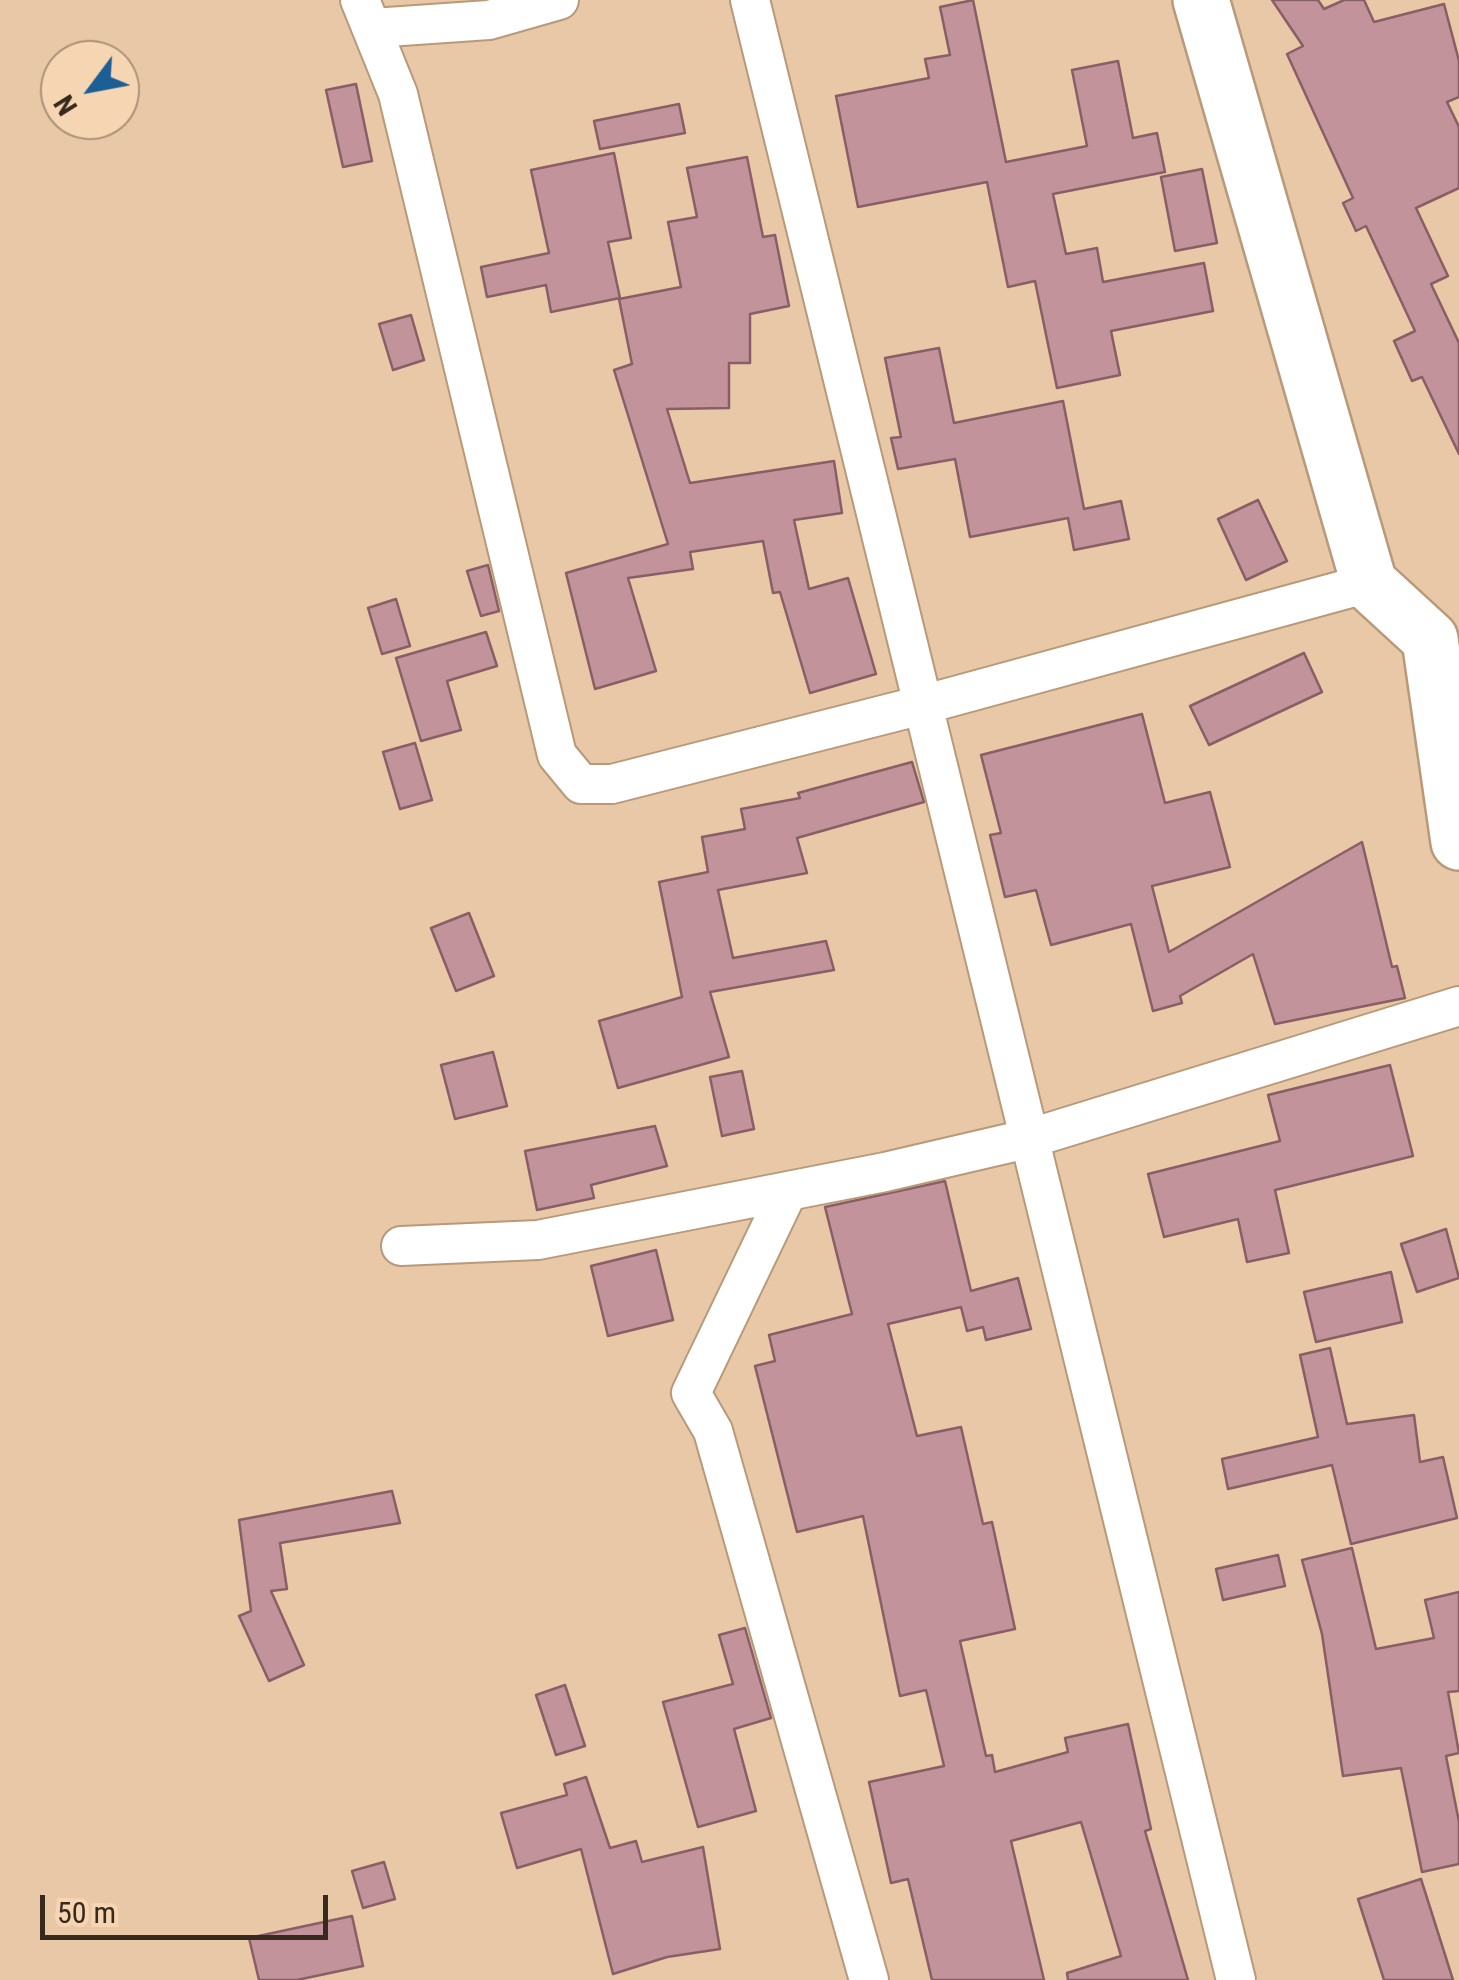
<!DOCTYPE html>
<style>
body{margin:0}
#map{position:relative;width:1459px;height:1980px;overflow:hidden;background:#e8c8a6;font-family:"Roboto Condensed",sans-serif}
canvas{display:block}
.north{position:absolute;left:40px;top:40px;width:100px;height:100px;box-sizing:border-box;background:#f6d5b3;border:2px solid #aa9177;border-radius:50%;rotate:238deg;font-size:28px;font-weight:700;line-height:40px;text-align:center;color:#372a1d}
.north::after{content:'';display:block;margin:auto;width:35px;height:45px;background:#1c5f94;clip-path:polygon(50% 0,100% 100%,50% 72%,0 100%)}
.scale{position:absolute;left:40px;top:1895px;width:288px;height:45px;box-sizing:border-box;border:5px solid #372a1d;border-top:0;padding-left:12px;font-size:30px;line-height:35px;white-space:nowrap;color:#372a1d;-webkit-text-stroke:8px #f6d5b3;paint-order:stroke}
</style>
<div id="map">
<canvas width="1459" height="1980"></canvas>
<div class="north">N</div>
<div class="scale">50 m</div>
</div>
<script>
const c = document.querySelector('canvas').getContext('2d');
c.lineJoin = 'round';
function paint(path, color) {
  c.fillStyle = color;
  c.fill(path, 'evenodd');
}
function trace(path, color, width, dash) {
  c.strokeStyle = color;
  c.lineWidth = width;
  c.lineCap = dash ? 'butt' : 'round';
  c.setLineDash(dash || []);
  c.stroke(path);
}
const building = new Path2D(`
 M 973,0 L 1006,162 L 1087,146 L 1072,70 L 1118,61 L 1133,138 L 1157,133 L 1165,172 L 1053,194 L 1066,254 L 1097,248 L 1103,282 L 1204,263 L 1213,311 L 1111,331 L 1120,375 L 1057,388 L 1035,281 L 1008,287 L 987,182 L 858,207 L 836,96 L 929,78 L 925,59 L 950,55 L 940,7 Z
 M 1272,0 L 1318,0 L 1324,9 L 1344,0 L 1364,0 L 1374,22 L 1444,4 L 1459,61 L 1459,97 L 1447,102 L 1459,127 L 1459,188 L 1416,208 L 1448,276 L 1431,284 L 1459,343 L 1459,454 L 1422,377 L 1412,381 L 1394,341 L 1415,331 L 1366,226 L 1356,231 L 1343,203 L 1353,198 L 1287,54 L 1303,46 Z
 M 356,84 L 372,161 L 343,167 L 326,90 Z
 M 679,104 L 685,133 L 600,149 L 594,121 Z
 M 614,153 L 631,238 L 608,242 L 620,298 L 551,312 L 546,285 L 487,297 L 481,267 L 549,253 L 531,170 Z
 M 747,157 L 763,237 L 775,235 L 789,306 L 750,314 L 750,363 L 729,363 L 729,408 L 667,409 L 690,483 L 834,461 L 842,513 L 794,520 L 809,589 L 848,578 L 876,674 L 810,693 L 780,592 L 773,593 L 763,541 L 690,552 L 693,569 L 628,578 L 656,671 L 595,689 L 566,573 L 668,544 L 614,370 L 632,364 L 619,299 L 681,287 L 668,222 L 697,217 L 687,168 Z
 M 1202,169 L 1217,243 L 1175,251 L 1161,177 Z
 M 411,315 L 424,360 L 393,370 L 379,324 Z
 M 939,348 L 954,423 L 1063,401 L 1084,509 L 1121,501 L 1129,539 L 1074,550 L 1068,518 L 970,537 L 955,459 L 898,469 L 891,438 L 901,437 L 885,358 Z
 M 1258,500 L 1287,561 L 1246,580 L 1218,519 Z
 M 488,565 L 499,611 L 481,616 L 467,571 Z
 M 396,599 L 410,646 L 382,654 L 368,608 Z
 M 486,632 L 497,666 L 447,681 L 461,730 L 421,741 L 396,658 Z
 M 1304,653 L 1322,692 L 1209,745 L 1190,706 Z
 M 1142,714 L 1165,803 L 1210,792 L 1230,867 L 1152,886 L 1169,952 L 1362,842 L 1392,967 L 1397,966 L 1405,998 L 1275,1024 L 1253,954 L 1180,996 L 1182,1003 L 1153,1011 L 1131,924 L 1051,945 L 1036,890 L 1005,897 L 990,835 L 1001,833 L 981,755 Z
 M 415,743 L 432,800 L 400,809 L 383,752 Z
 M 912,762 L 924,802 L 797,838 L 807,873 L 718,890 L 733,958 L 826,941 L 834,970 L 710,992 L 729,1057 L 618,1088 L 599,1021 L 682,997 L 659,882 L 708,872 L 702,837 L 745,829 L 741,809 L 800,798 L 798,793 Z
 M 469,913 L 494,976 L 456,991 L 431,928 Z
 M 493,1052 L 507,1106 L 455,1119 L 441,1065 Z
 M 1390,1065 L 1413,1156 L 1275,1190 L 1289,1253 L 1247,1262 L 1238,1219 L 1164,1237 L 1148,1174 L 1280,1141 L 1268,1095 Z
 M 742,1071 L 754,1129 L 722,1136 L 710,1077 Z
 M 655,1126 L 667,1166 L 591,1185 L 594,1198 L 537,1210 L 525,1151 Z
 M 945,1181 L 971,1291 L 1018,1278 L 1031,1329 L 986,1340 L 983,1327 L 967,1331 L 961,1307 L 888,1324 L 917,1436 L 961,1427 L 983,1524 L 992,1522 L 1015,1629 L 960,1641 L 986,1756 L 992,1755 L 995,1772 L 1068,1752 L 1065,1738 L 1128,1724 L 1151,1829 L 1145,1831 L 1188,1980 L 1068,1980 L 1067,1973 L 1121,1956 L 1081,1822 L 1011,1841 L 1044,1980 L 932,1980 L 908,1879 L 891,1883 L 869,1782 L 944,1766 L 926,1690 L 900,1696 L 863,1516 L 797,1532 L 755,1366 L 775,1361 L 769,1335 L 852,1314 L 825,1207 Z
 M 1446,1229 L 1459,1278 L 1417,1292 L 1401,1244 Z
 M 656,1250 L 673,1320 L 608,1336 L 591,1266 Z
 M 1391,1272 L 1402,1322 L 1316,1342 L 1304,1292 Z
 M 1330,1348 L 1347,1424 L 1414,1415 L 1420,1462 L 1443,1457 L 1457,1518 L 1351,1544 L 1332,1465 L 1228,1489 L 1222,1459 L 1318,1437 L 1300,1355 Z
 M 392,1491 L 400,1523 L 280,1543 L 287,1589 L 271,1591 L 304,1665 L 269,1681 L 239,1616 L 251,1611 L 239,1520 Z
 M 1352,1548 L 1376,1649 L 1434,1638 L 1425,1600 L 1459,1592 L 1459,1691 L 1448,1692 L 1459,1753 L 1446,1756 L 1459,1822 L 1459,1864 L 1422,1872 L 1401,1768 L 1343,1776 L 1322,1634 L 1302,1560 Z
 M 1278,1555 L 1285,1586 L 1223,1600 L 1216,1569 Z
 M 745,1628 L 771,1718 L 734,1729 L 756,1811 L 698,1827 L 663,1702 L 733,1684 L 719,1635 Z
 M 565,1685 L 585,1746 L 556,1755 L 536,1695 Z
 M 586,1777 L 610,1848 L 636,1841 L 642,1862 L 703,1847 L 720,1949 L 667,1957 L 613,1974 L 581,1849 L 517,1868 L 501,1813 L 567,1795 L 564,1784 Z
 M 384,1862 L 395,1899 L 363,1908 L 352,1871 Z
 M 1421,1879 L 1453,1980 L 1384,1980 L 1358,1899 Z
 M 352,1916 L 363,1966 L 297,1980 L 259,1980 L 249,1938 Z`);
const minor = new Path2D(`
 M 360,0 L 398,94 L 557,755 L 581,784 L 612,784 L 922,705 L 1369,583
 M 750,0 L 1236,1980
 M 373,28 L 489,20 L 559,0
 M 787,1193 L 691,1393 L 713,1431 L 869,1980
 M 401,1246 L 538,1240 L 885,1172 L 1031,1138 L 1459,1006`);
const primary = new Path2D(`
 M 1201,0 L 1369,583 L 1430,639 L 1459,842`);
paint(building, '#c2939b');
trace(building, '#895e65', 2.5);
trace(minor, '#b89979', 42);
trace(primary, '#b89979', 60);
trace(minor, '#fff', 38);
trace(primary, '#fff', 55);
</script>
